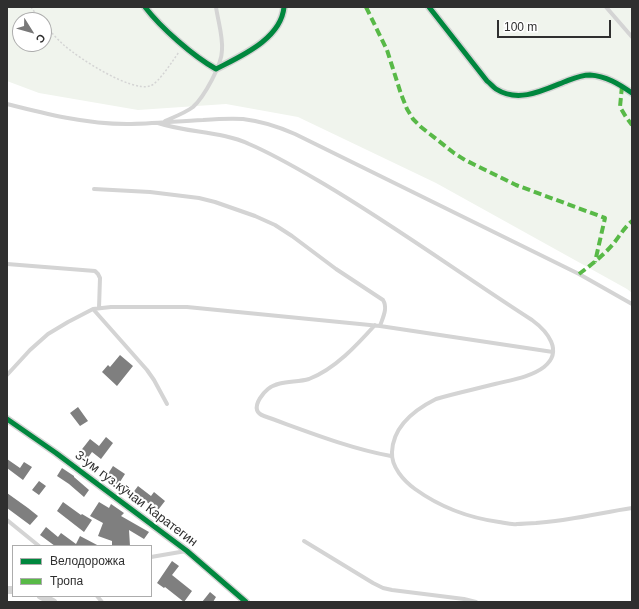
<!DOCTYPE html>
<meta charset="utf-8">
<style>
body{margin:0}
#map{position:relative;width:639px;height:609px;overflow:hidden;background:#fff;font-family:Helvetica,sans-serif}
canvas{display:block}
.frame{position:absolute;inset:0;border:8px solid #2f2f2f;pointer-events:none}
.legend{position:absolute;left:12px;top:545px;width:140px;height:52px;box-sizing:border-box;background:#fff;border:1px solid #acacac;margin:0;padding:5px 7px;list-style:none;font-size:12px;color:#2f2f2f}
.legend li{display:flex;align-items:center;gap:8px;height:20px}
.legend b{width:20px;border:1px solid #acacac}
.north{position:absolute;left:12px;top:12px;width:40px;height:40px;box-sizing:border-box;background:#fff;border:1px solid #acacac;border-radius:50%;rotate:127deg;font-size:11px;font-weight:700;line-height:16px;text-align:center;color:#2f2f2f}
.north::after{content:'';display:block;margin:auto;width:14px;height:18px;background:#787878;clip-path:polygon(50% 0,100% 100%,50% 72%,0 100%)}
.scale{position:absolute;left:497px;top:20px;width:114px;height:18px;box-sizing:border-box;border:2px solid #2f2f2f;border-top:0;padding-left:5px;font-size:12px;line-height:14px;white-space:nowrap;color:#2f2f2f;-webkit-text-stroke:3px #fff;paint-order:stroke}
</style>
<div id="map">
<canvas width="639" height="609"></canvas>
<div class="frame"></div>
<ul class="legend">
<li><b style="height:5px;background:#00873e"></b>Велодорожка</li>
<li><b style="height:5px;background:#58b947"></b>Тропа</li>
</ul>
<div class="north">С</div>
<div class="scale">100 m</div>
</div>
<script>
const c = document.querySelector('canvas').getContext('2d');
c.lineJoin = 'round';
function paint(path, color) {
  c.fillStyle = color;
  c.fill(path, 'evenodd');
}
function trace(path, color, width, dash) {
  c.strokeStyle = color;
  c.lineWidth = width;
  c.lineCap = dash ? 'butt' : 'round';
  c.setLineDash(dash || []);
  c.stroke(path);
}
function drawText(font, color, halo, rows, align = 'center') {
  c.font = font + ' Helvetica,sans-serif';
  c.lineWidth = 4;
  c.setLineDash([]);
  c.textBaseline = 'middle';
  c.strokeStyle = halo;
  c.fillStyle = color;
  for (const [text, x, y, turn = 0] of rows) {
    c.save();
    c.translate(x, y);
    c.rotate((+turn || 0) * Math.PI / 180);
    c.textAlign = isNaN(turn) ? turn : align;
    if (halo) c.strokeText(text, 0, 0);
    c.fillText(text, 0, 0);
    c.restore();
  }
}
const green = new Path2D(`
 M 7,7 L 632,7 L 632,293 L 627,289 L 436,183 L 298,117 L 226,104 L 138,110 L 39,93 L 7,81 ZM 20,20 L 44,20 L 44,44 L 20,44 Z`);
const building = new Path2D(`
 M 120,355 L 133,366 L 117,386 L 102,372 L 108,365 L 110,367 Z
 M 78,407 L 88,421 L 80,426 L 70,413 Z
 M 106,437 L 113,443 L 101,459 L 92,452 L 87,459 L 79,453 L 90,439 L 99,446 Z
 M 7,459 L 20,468 L 24,462 L 32,467 L 23,480 L 7,468 Z
 M 113,466 L 125,474 L 118,485 L 106,477 Z
 M 62,468 L 74,476 L 74,477 L 89,490 L 84,497 L 69,484 L 57,476 Z
 M 39,481 L 46,486 L 39,495 L 32,490 Z
 M 138,486 L 151,496 L 154,492 L 165,501 L 158,510 L 144,500 L 139,506 L 129,498 Z
 M 7,493 L 28,508 L 38,516 L 30,525 L 7,508 Z
 M 63,502 L 81,515 L 82,514 L 92,520 L 84,532 L 57,511 Z
 M 99,502 L 109,508 L 111,504 L 124,513 L 121,516 L 149,532 L 144,539 L 129,530 L 130,546 L 112,546 L 112,541 L 98,536 L 103,523 L 90,516 Z
 M 46,527 L 58,537 L 61,533 L 76,544 L 80,536 L 99,546 L 55,546 L 40,535 Z
 M 172,561 L 179,566 L 172,575 L 192,591 L 184,602 L 165,587 L 164,588 L 157,583 Z
 M 210,592 L 216,597 L 213,602 L 202,602 Z`);
const path = new Path2D(`
 M 31,7 L 40,20
 M 44,24 C 51,32 58,40 65,46 C 80,59 131,92 150,86 C 159,83 173,60 179,52`);
const service = new Path2D(`
 M 606,7 L 632,37
 M 7,104 C 46,114 86,124 127,124 C 152,124 178,121 203,120 C 216,119 230,118 243,119 C 261,121 279,127 295,134 L 579,274 L 632,304
 M 165,121 C 174,117 185,113 193,107 C 204,97 222,65 222,50 C 223,36 218,21 216,7
 M 158,123 C 188,133 221,131 249,144 C 275,155 300,170 324,184 C 395,226 462,275 532,320 C 547,331 564,351 544,367 C 531,377 511,380 495,384 C 476,389 456,393 436,399 C 414,410 393,426 392,452 C 391,467 404,481 415,489 C 440,507 470,518 499,522 C 505,523 512,525 517,524 C 523,524 530,523 536,523 C 547,522 558,521 569,519 C 590,516 611,511 632,508
 M 94,189 L 150,192 L 199,198 L 215,202 L 255,216 L 275,225 L 292,236 L 336,269 L 383,300 C 388,308 383,317 380,326
 M 7,264 L 95,271 L 98,274 L 100,278 L 99,308
 M 93,309 L 147,370 L 154,380 L 167,404
 M 375,325 C 357,345 335,369 309,379 C 296,383 279,380 268,389 C 263,393 255,403 257,410 C 258,413 261,415 264,416 C 306,431 348,448 391,456
 M 7,375 L 30,350 L 48,334 L 68,322 L 93,309 L 111,307 L 187,307 L 380,326 L 553,352
 M 7,520 L 39,546
 M 304,541 L 373,583 L 383,588 L 392,590 L 464,599 L 476,602
 M 151,557 L 186,551
 M 97,596 L 102,602`);
const minor = new Path2D(`
 M 145,7 C 161,28 193,56 216,69 C 241,56 281,39 284,7
 M 429,7 L 487,81 C 490,83 493,87 496,89 C 518,103 542,91 564,82 C 572,79 580,75 590,75 C 606,76 619,84 632,93
 M 7,419 L 56,453 L 187,551 L 246,602
 M 7,590 L 13,590
 M 41,596 L 53,602`);
const quiet = new Path2D(`
 M 366,7 L 387,50 L 401,94 L 407,109 L 413,119 L 421,127 L 454,153 L 465,160 L 516,185 L 605,218 L 595,262
 M 622,86 L 620,107 L 626,117 L 632,125
 M 579,274 C 591,265 604,255 614,243 C 620,235 625,227 632,221`);
const cycleway = new Path2D(`
 M 145,7 C 161,28 193,56 216,69 C 241,56 281,39 284,7
 M 429,7 L 487,81 C 490,83 493,87 496,89 C 518,103 542,91 564,82 C 572,79 580,75 590,75 C 606,76 619,84 632,93
 M 7,419 L 56,453 L 187,551 L 246,602`);
const streetNames = [
 ["3-ум гуз.кӯчаи Каратегин",136,499,37]
];
paint(green, '#f0f4ed');
paint(building, '#7f7f7f');
trace(path, '#d4d4d4', 1.5, [2, 2]);
trace(service, '#d4d4d4', 4);
trace(minor, '#d4d4d4', 8);
trace(quiet, '#58b947', 4, [8, 4]);
trace(cycleway, '#00873e', 5);
drawText('13px', '#2f2f2f', '#fff', streetNames);
</script>
